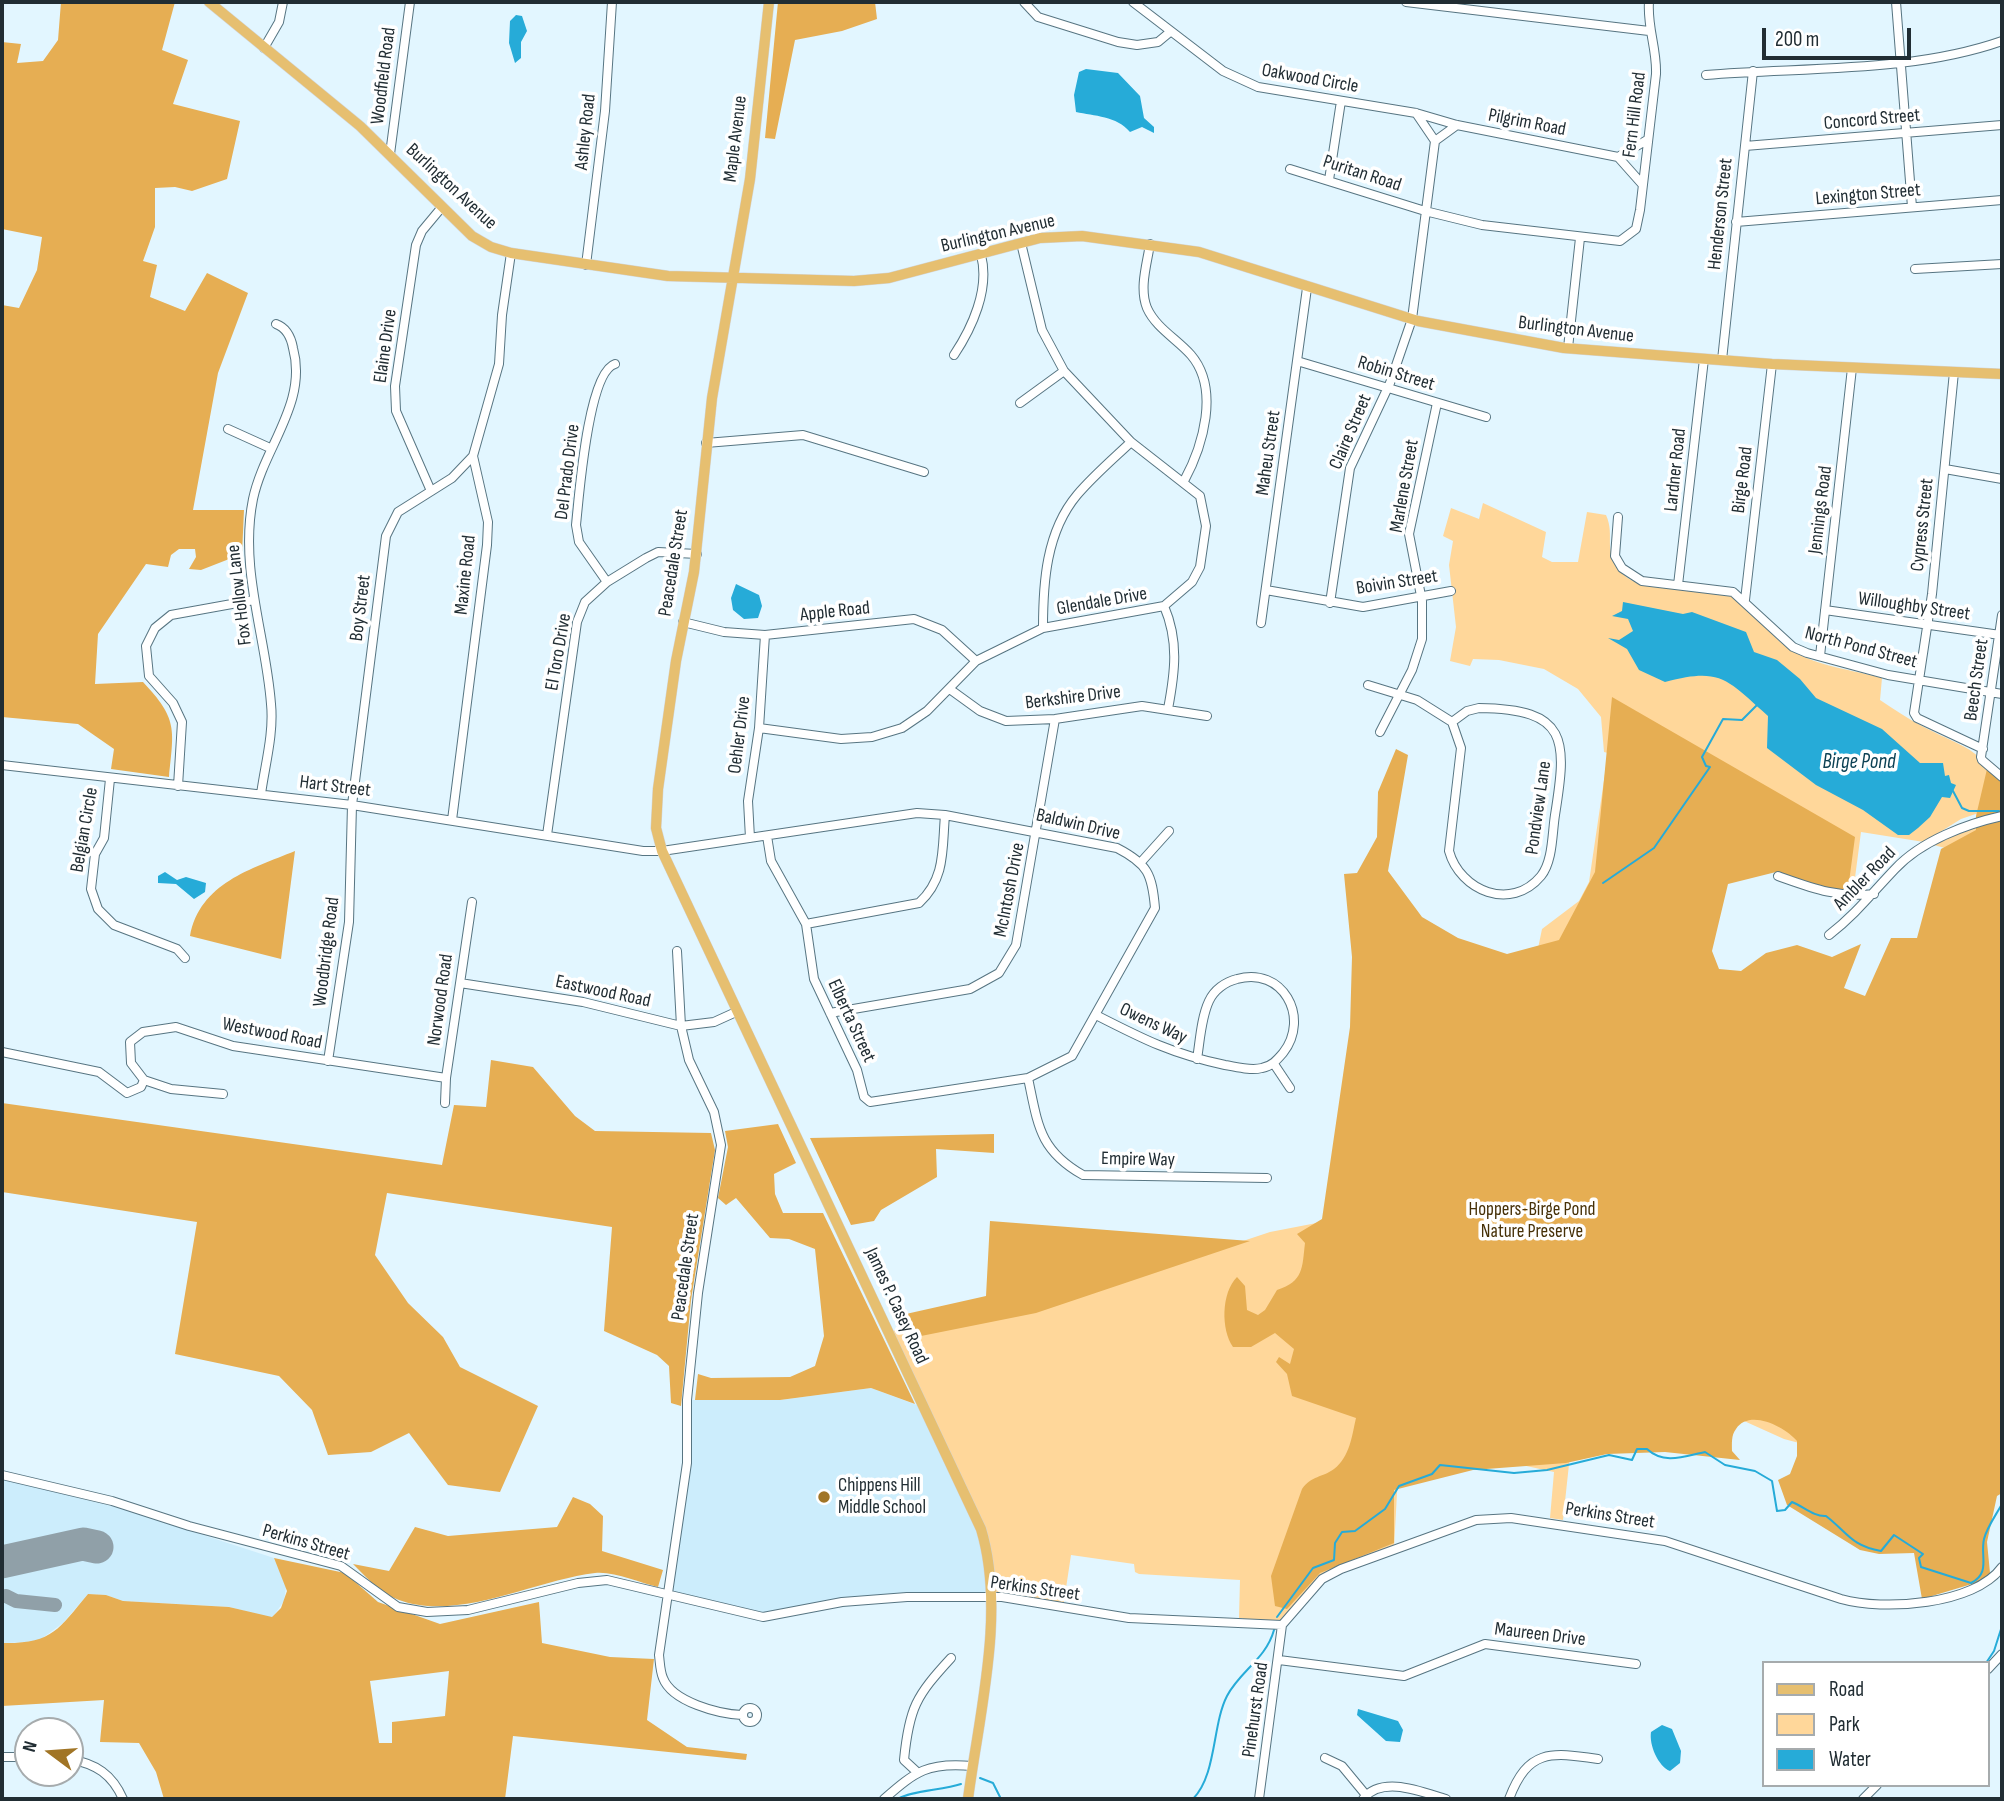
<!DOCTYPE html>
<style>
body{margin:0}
#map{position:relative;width:2004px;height:1801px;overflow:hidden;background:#e2f6ff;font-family:"Sofia Sans Condensed",sans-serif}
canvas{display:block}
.frame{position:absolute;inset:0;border:4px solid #212d33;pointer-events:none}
.legend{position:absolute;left:1762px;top:1661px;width:228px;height:126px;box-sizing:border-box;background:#fff;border:2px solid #a6abad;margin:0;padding:9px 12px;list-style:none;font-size:21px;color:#212d33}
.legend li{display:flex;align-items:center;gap:14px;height:35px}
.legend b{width:35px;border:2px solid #a6abad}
.north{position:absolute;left:14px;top:1717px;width:70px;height:70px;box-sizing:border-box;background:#fff;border:2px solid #a6abad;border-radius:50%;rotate:286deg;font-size:19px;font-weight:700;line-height:28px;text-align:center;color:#212d33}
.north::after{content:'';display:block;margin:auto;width:24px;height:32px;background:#a17526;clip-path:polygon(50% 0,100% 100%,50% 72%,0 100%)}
.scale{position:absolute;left:1762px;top:28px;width:149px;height:32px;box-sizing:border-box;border:4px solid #212d33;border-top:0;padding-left:9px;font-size:21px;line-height:24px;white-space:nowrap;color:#212d33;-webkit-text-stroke:5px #fff;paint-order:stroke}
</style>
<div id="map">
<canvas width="2004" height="1801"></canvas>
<div class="frame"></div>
<ul class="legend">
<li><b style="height:9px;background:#e6bf70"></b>Road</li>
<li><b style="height:19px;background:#ffd79a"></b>Park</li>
<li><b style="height:19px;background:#26abd8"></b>Water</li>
</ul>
<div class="north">N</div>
<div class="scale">200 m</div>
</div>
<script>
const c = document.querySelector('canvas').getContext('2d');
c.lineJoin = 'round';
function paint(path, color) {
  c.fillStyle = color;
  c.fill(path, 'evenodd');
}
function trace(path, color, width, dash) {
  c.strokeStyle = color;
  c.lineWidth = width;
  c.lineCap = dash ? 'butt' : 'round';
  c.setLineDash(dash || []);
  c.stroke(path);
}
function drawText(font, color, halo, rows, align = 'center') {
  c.font = font + ' "Sofia Sans Condensed",sans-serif';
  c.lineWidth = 7;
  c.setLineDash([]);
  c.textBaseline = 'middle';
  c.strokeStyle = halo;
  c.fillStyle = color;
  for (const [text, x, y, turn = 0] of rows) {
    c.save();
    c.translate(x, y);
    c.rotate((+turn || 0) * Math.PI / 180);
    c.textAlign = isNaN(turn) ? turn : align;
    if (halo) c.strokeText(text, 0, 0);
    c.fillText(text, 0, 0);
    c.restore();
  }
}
const built = new Path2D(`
 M 871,1388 L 925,1408 L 973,1510 L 992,1597 L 842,1602 L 763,1617 L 667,1595 L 687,1463 L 687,1400 L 780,1400 Z
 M 2,1479 L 123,1509 L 274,1558 L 286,1587 L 284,1601 L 272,1618 L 229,1607 L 123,1601 L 106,1595 L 88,1594 L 63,1623 L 37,1642 L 2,1643 Z`);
const green = new Path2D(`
 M 1483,503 L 1546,532 L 1542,557 L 1552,562 L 1578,562 L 1587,512 L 1606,515 C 1616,537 1601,551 1623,574 C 1641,594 1701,585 1727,594 C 1752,603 1768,636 1791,650 C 1816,666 1853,670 1882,678 L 1880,700 C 1894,709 1908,719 1922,726 C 1969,751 1988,747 2002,805 L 1961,819 L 1924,842 L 1861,832 L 1853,893 L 1713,853 L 1694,993 L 1890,1097 L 1945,848 L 1930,844 L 1980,819 L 1886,1466 L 1784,1439 L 1733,1416 L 1570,1455 L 1563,1520 L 1550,1518 L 1554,1472 L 1494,1459 L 1399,1457 L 1394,1548 L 1322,1579 L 1282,1625 L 1243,1622 L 1243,1618 L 1239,1618 L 1240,1580 L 1139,1574 L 1135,1572 L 1134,1564 L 1071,1555 L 1063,1608 L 992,1597 L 987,1549 L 889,1332 L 1228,1246 L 1270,1232 L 1327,1221 L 1535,963 L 1542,929 L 1579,901 L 1589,882 L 1608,753 L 1604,752 L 1601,717 L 1578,689 L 1544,669 L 1499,660 L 1473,659 L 1470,666 L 1450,661 L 1456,627 L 1449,565 L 1453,541 L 1443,536 L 1451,508 L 1479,519 Z`);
const forest = new Path2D(`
 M 61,2 L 175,2 L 162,50 L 188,60 L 173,104 L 240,121 L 227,179 L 192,191 L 175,187 L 155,188 L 155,227 L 143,261 L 157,265 L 150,297 L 185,311 L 207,273 L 248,293 L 218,373 L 193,510 L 244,510 L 242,554 L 201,570 L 189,569 L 196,557 L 195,549 L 179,549 L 171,555 L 168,567 L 146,564 L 98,634 L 95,684 L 143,682 C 178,719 174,729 169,777 L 111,769 L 114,749 L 78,724 L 2,717 L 2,305 L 19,308 L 37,270 L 42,237 L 2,229 L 2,42 L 21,44 L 17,63 L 43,61 L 58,40 Z
 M 778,2 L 875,2 L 877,19 L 842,31 L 795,40 L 775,139 L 765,138 Z
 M 1612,697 L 1855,837 L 1847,897 L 1776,872 L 1728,884 L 1712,951 L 1719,969 L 1741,971 L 1766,953 L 1797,945 L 1832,957 L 1861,944 L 1844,988 L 1865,996 L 1891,938 L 1917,938 L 1941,849 L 1976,830 L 1976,816 L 1987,769 L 2002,781 L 2002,1493 L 1997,1496 L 1987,1542 L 1990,1573 L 1982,1581 L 1922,1599 L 1914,1553 L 1879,1554 L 1860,1550 L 1787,1505 L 1778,1480 L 1790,1474 L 1797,1456 L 1797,1441 C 1786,1428 1750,1408 1736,1429 C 1731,1435 1732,1444 1732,1451 L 1740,1460 L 1665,1452 L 1607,1454 L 1566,1463 L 1473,1470 L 1394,1490 L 1394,1543 L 1320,1573 L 1287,1609 L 1275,1606 L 1271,1576 L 1302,1489 C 1312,1475 1322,1478 1334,1469 C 1350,1457 1352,1435 1356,1418 L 1292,1396 L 1287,1374 L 1276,1362 L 1279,1357 L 1290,1364 L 1294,1349 L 1275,1333 L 1251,1347 L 1233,1347 C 1221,1330 1221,1293 1237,1277 L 1245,1286 L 1247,1310 L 1258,1315 L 1265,1310 L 1277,1290 C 1304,1281 1302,1268 1305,1243 L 1297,1234 L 1322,1219 L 1350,1027 L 1352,957 L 1344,874 L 1357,873 L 1377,837 L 1378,792 L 1396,749 L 1408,755 L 1388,871 L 1422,917 L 1458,938 L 1507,954 L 1559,940 L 1595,872 Z
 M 295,851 L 281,959 L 190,936 C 200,883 251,869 295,851 Z
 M 491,1060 L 533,1067 L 575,1116 L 595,1131 L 711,1133 L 715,1150 L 691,1300 L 681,1406 L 671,1403 L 669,1366 L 657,1355 L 604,1331 L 612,1227 L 387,1193 L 375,1255 L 408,1303 L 443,1337 L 460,1367 L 538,1406 L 500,1492 L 448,1485 L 409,1433 L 371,1452 L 328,1455 L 312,1410 L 279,1376 L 175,1354 L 197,1222 L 2,1192 L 2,1103 L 442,1165 L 454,1105 L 486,1107 Z
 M 778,1124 L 796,1163 L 774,1174 L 775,1194 L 783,1213 L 823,1213 L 915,1404 L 871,1388 L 780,1400 L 695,1400 L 698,1374 L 711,1378 L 790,1377 L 815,1366 L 824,1336 L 815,1249 L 789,1239 L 770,1238 L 736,1198 L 726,1205 L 718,1198 L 728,1147 L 725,1131 Z
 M 994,1134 L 994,1153 L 936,1149 L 937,1177 L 881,1210 L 874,1221 L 851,1225 L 810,1138 Z
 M 990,1221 L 1250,1241 L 1036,1313 L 906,1339 L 897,1316 L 986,1296 Z
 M 573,1497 L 590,1504 L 603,1516 L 602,1551 L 663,1570 L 658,1587 C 640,1583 614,1571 595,1573 C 535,1580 459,1622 399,1600 C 381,1594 366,1577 353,1564 L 389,1571 L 415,1527 L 448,1536 L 557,1527 Z
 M 274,1558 L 345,1573 L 378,1602 L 440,1624 L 539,1602 L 542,1643 L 610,1657 L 654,1659 L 647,1720 L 687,1747 L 747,1754 L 746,1760 L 513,1736 L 505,1799 L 164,1799 L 156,1772 L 139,1743 L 100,1742 L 104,1700 L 2,1706 L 2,1643 C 52,1644 58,1630 88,1594 L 106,1595 L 123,1601 L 229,1607 L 272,1617 L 281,1608 L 287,1591 ZM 449,1671 L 445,1716 L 392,1722 L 392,1743 L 379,1743 L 370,1681 Z`);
const water = new Path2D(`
 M 516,15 L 522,16 L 527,31 L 521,42 L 521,58 L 515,63 L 509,43 L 510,21 Z
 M 1086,69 L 1118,73 L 1140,96 L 1144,118 L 1154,127 L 1154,133 L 1142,127 L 1130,132 C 1117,116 1094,116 1076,112 L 1074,95 L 1079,72 Z
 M 736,584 L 759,595 L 762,606 L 758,618 L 744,619 L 733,610 L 731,598 Z
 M 1623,602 L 1683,614 L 1692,612 L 1746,632 L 1754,652 L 1777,660 L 1800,679 L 1816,698 L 1882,729 L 1920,763 L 1943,763 L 1945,776 L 1949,775 L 1951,783 L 1956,785 L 1950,798 L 1942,797 L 1930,817 L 1918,828 L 1909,835 L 1898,835 L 1863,810 L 1816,785 L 1767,748 L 1768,716 C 1727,680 1722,667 1665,682 L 1639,670 L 1627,649 L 1608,638 L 1619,640 L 1633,631 L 1628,619 L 1612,616 L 1622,611 Z
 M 165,872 L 177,880 L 186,877 L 206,883 L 205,892 L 194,899 L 176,884 L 158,883 L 158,876 Z
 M 1358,1709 L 1398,1721 L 1403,1730 L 1400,1742 L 1386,1741 L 1357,1715 Z
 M 1662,1725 L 1672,1729 L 1681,1751 L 1680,1763 L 1670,1771 C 1658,1766 1649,1745 1651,1732 Z`);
const stream = new Path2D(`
 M 1953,791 L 1962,808 L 1969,811 L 1999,811
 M 1603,883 L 1654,848 L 1710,767 L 1706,766 L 1702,757 L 1723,719 L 1742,720 L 1757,705
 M 1277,1617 L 1313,1568 L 1334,1560 L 1335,1543 L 1342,1532 L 1355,1531 L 1385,1509 L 1399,1486 L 1432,1474 L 1440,1465 L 1514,1473 L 1547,1470 L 1609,1455 L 1632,1460 L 1637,1449 L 1647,1449 C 1664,1465 1685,1456 1705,1452 L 1725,1465 L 1755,1471 L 1772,1481 L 1777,1511 L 1785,1510 L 1792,1502 C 1803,1506 1814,1517 1826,1516 C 1847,1532 1851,1546 1881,1551 L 1894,1535 L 1923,1554 L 1919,1558 L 1921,1567 L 1971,1583 C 1991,1573 1980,1556 1984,1539 C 1987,1527 1996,1515 2002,1504
 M 1986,1663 L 1994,1651 L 2002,1626
 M 980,1778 L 993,1783 L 1001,1799
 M 898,1799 C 909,1791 943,1790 961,1784
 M 1193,1799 C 1217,1774 1212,1725 1227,1696 C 1240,1671 1266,1659 1274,1630`);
const taxiway = new Path2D(`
 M 6,1596 L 16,1601 L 55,1605`);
const runway = new Path2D(`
 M 2,1562 L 83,1544 L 97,1547`);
const minor = new Path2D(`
 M 1024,2 L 1038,17 L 1118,42 L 1137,45 L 1158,42 L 1170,32
 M 1133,2 L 1223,71 L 1258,87 L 1416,113 L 1457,125 L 1618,157 L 1647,140
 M 1406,2 L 1649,31
 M 1896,2 L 1912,207
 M 264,48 L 279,22 L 283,2
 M 1706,75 C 1802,67 1911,73 2002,41
 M 1435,141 L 1457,125
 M 1745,146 L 2002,125
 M 390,154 L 410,2
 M 1618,157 L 1642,184
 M 1290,169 L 1425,211 L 1482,225 L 1620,241 L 1636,229 L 1640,210 L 1656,74 C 1657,49 1647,27 1649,2
 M 1329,180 L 1341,101
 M 1736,222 L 2002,200
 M 1150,244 C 1147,264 1139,288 1147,308 C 1156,328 1177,339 1191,355 C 1220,389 1203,446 1184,481
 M 586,265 L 605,111 L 612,2
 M 1915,269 L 2002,264
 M 1568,348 L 1580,238
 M 954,355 C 972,328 990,289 981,255
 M 1722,360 L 1753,71
 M 1297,361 L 1486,417
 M 1954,372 L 1932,594 L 1914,713 L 1917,718 L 1983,749
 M 1020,403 L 1064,371
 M 228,429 L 270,448
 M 706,443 L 803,435 L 924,472
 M 1945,469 L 2002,479
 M 431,491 L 396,411 L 395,386 L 416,245 L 422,231 L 442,207
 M 1618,517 L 1615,556 L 1622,568 L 1642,581 L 1733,592 L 1793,647 L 1807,653 L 1888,675 L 2002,694
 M 607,582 L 579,542 L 576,525 C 579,497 588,372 615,364
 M 1678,585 L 1704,359
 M 1266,590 L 1363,607 L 1451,591
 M 1745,600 L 1772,364
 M 1330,603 L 1350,468 L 1390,383 L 1412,319 L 1435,141 L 1416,113
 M 1164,606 C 1179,641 1175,672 1168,709
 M 1825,610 L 2000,635
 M 2002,615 L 1981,757 L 1982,760 L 2002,777
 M 683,622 L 724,632 L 765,635 L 914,619 L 942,630 L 976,661
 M 1261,623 L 1307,288
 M 1043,628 C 1043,583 1046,532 1077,495 C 1093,476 1113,459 1131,442
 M 1820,656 L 1852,368
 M 1368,685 L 1417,700 L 1452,722
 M 951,690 L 980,711 L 1006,721 L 1055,719 L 1142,706 L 1207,716
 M 1479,708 C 1569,709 1567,740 1555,815 C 1552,834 1553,861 1541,876 C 1511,912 1460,891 1449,851 L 1461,748 L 1452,722 L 1467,711 Z
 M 759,728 L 841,739 L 872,737 L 902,728 L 927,711 L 976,661 L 1043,628 L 1164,606 L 1192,582 L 1200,567 L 1206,526 L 1200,496 L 1131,442 L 1064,371 L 1042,330 L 1021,243
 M 1380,732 L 1412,670 L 1422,639 L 1422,601 L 1409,534 L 1437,403
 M 2,765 L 352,805 L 643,851 L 662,851 L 917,813 L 945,815 L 1117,848 C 1148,864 1152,874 1155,908 L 1072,1056 L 1028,1078 L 870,1102 L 864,1097 L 857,1070 L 814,979 L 806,924 L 771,861 L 767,836
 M 110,779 L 104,838 L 95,854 L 91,889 L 98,909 L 114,925 L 177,949 L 185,958
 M 178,786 L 182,722 L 173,703 L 149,676 L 146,646 L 155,628 L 171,615 L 254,600
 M 261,794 C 265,765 274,733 271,704 C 266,636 239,569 253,499 C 264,447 308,403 293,348 C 291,337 287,328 276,324
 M 452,820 L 487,545 L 488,522 L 473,456 L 499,364 L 502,315 L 511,253
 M 547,835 L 577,622 L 585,602 L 607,582 L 646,558 L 658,552 L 697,554
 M 750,838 L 748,801 L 759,728 L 765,635
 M 1142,861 L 1169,831
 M 1778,876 C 1812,888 1837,898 1874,894
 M 806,924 L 919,903 C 946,878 942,849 945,815
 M 1829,935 C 1855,915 1873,892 1895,869 C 1921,841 1966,824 2002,816
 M 677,951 L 681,1026 L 689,1060 L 714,1112 L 721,1145 L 698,1293 L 687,1400 L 687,1463 L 659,1655 C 660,1663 660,1671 663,1678 C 672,1702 719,1714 742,1715
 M 460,983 L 583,1002 L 681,1026 L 714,1022 L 736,1012
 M 830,1013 L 970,989 L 999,973 L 1016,945 L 1055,719
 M 1096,1015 C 1143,1039 1172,1054 1225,1065 C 1237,1067 1250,1071 1262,1068 C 1272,1066 1277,1060 1283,1053 C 1311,1017 1282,966 1237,979 C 1225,982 1214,990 1209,1001 C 1201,1018 1200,1041 1197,1059
 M 2,1052 L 99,1072 L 127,1093 L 141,1087 L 144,1080 L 131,1063 L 130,1042 L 143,1032 L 176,1027 L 233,1046 L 446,1078
 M 328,1061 L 349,922 L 352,805 L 386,536 L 398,512 L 452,478 L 473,456
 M 1274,1064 L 1290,1088
 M 1028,1078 C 1038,1125 1039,1150 1083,1175 L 1267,1178
 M 144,1080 L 171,1089 L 223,1094
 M 445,1103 L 446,1078 L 472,902
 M 2,1475 L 112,1501 L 189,1526 L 341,1566 L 398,1607 L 427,1612 L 468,1610 L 578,1583 L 607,1580 L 763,1617 L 842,1602 L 907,1597 L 1002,1597 L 1129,1618 L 1282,1625 L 1322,1579 L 1341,1569 L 1476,1520 L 1511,1518 L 1665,1541 L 1841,1599 C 1883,1611 1975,1605 2002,1567
 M 1279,1660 L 1404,1676 L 1485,1644 L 1636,1664
 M 1988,1669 L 2002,1654
 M743 1715a7 7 0 1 1 14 0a7 7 0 1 1-14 0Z
 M 2,1757 L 28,1757
 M 1325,1758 L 1342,1766 L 1366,1795
 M 70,1759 C 96,1764 112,1774 123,1799
 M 917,1772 L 904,1760 C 909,1708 916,1696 951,1658
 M 884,1799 C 916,1771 928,1762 972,1766
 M 1259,1799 L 1282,1625
 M 1363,1799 C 1382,1775 1422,1792 1446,1799
 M 1509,1799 C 1528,1749 1550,1752 1598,1759
 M 1863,1799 L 1877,1785`);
const major = new Path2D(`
 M 209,2 L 360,126 L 472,236 L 491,247 L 511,253 L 668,276 L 854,281 L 889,278 L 1040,238 L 1082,236 L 1199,252 L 1418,321 L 1564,348 L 1772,364 L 2002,374
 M 769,2 L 750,179 L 712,398 L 694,572 L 676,661 L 658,789 L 656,828 L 662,851 L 981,1529 C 1006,1612 979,1714 968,1799`);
const markers = [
 [824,1497,7,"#a17526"]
];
const streetNames = [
 ["Woodfield Road",384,76,-83],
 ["Oakwood Circle",1310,79,10],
 ["Fern Hill Road",1635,115,-83],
 ["Concord Street",1872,120,-5],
 ["Pilgrim Road",1527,123,11],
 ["Ashley Road",586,132,-84],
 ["Maple Avenue",736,139,-83],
 ["Puritan Road",1362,174,18],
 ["Burlington Avenue",451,187,43],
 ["Lexington Street",1868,195,-5],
 ["Henderson Street",1721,214,-84],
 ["Burlington Avenue",998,234,-13],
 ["Burlington Avenue",1576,330,7],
 ["Elaine Drive",386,346,-82],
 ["Robin Street",1396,374,17],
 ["Claire Street",1351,432,-67],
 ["Maheu Street",1269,453,-82],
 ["Lardner Road",1676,470,-84],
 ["Del Prado Drive",568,472,-83],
 ["Birge Road",1743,480,-83],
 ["Marlene Street",1405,486,-80],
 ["Jennings Road",1821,510,-83],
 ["Cypress Street",1923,525,-84],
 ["Peacedale Street",674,563,-81],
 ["Maxine Road",466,575,-84],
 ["Boivin Street",1397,583,-9],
 ["Fox Hollow Lane",240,595,-97],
 ["Glendale Drive",1102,602,-10],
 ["Willoughby Street",1914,607,8],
 ["Boy Street",361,608,-83],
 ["Apple Road",835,612,-6],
 ["North Pond Street",1861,648,15],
 ["El Toro Drive",559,652,-80],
 ["Beech Street",1977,680,-82],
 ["Berkshire Drive",1073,698,-7],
 ["Oehler Drive",740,735,-83],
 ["Hart Street",335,787,7],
 ["Pondview Lane",1539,808,-82],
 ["Baldwin Drive",1078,825,13],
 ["Belgian Circle",85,830,-80],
 ["Ambler Road",1865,879,-46],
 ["McIntosh Drive",1010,890,-79],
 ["Woodbridge Road",327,952,-83],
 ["Eastwood Road",603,992,12],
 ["Norwood Road",441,1000,-82],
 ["Elberta Street",851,1021,65],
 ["Owens Way",1153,1024,25],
 ["Westwood Road",272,1034,11],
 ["Empire Way",1138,1160,1],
 ["Peacedale Street",686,1267,-82],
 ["James P. Casey Road",896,1306,65],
 ["Perkins Street",1610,1516,9],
 ["Perkins Street",306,1543,16],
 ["Perkins Street",1035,1589,8],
 ["Maureen Drive",1540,1635,7],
 ["Pinehurst Road",1256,1710,-82]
];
const parkNames = [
 ["Hoppers-Birge Pond",1532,1210],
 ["Nature Preserve",1532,1232]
];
const poiNames = [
 ["Chippens Hill",838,1486],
 ["Middle School",838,1508]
];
const waterNames = [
 ["Birge Pond",1859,763]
];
paint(built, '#ccedfc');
paint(green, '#ffd79a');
paint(forest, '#e6ae53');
paint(water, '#26abd8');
trace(stream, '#26abd8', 2);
trace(taxiway, '#90a0a8', 14);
trace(runway, '#90a0a8', 33);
trace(minor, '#577582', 10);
trace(major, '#d3d5d6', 11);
trace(minor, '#fff', 8);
trace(major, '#e6bf70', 10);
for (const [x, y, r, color] of markers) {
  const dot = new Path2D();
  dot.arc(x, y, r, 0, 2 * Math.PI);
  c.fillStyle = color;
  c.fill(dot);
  trace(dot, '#fff', 2.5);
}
drawText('19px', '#212d33', '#fff', streetNames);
drawText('19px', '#463007', '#fff', parkNames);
drawText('19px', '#212d33', '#fff', poiNames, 'left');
drawText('italic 21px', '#0c4154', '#fff', waterNames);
</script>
